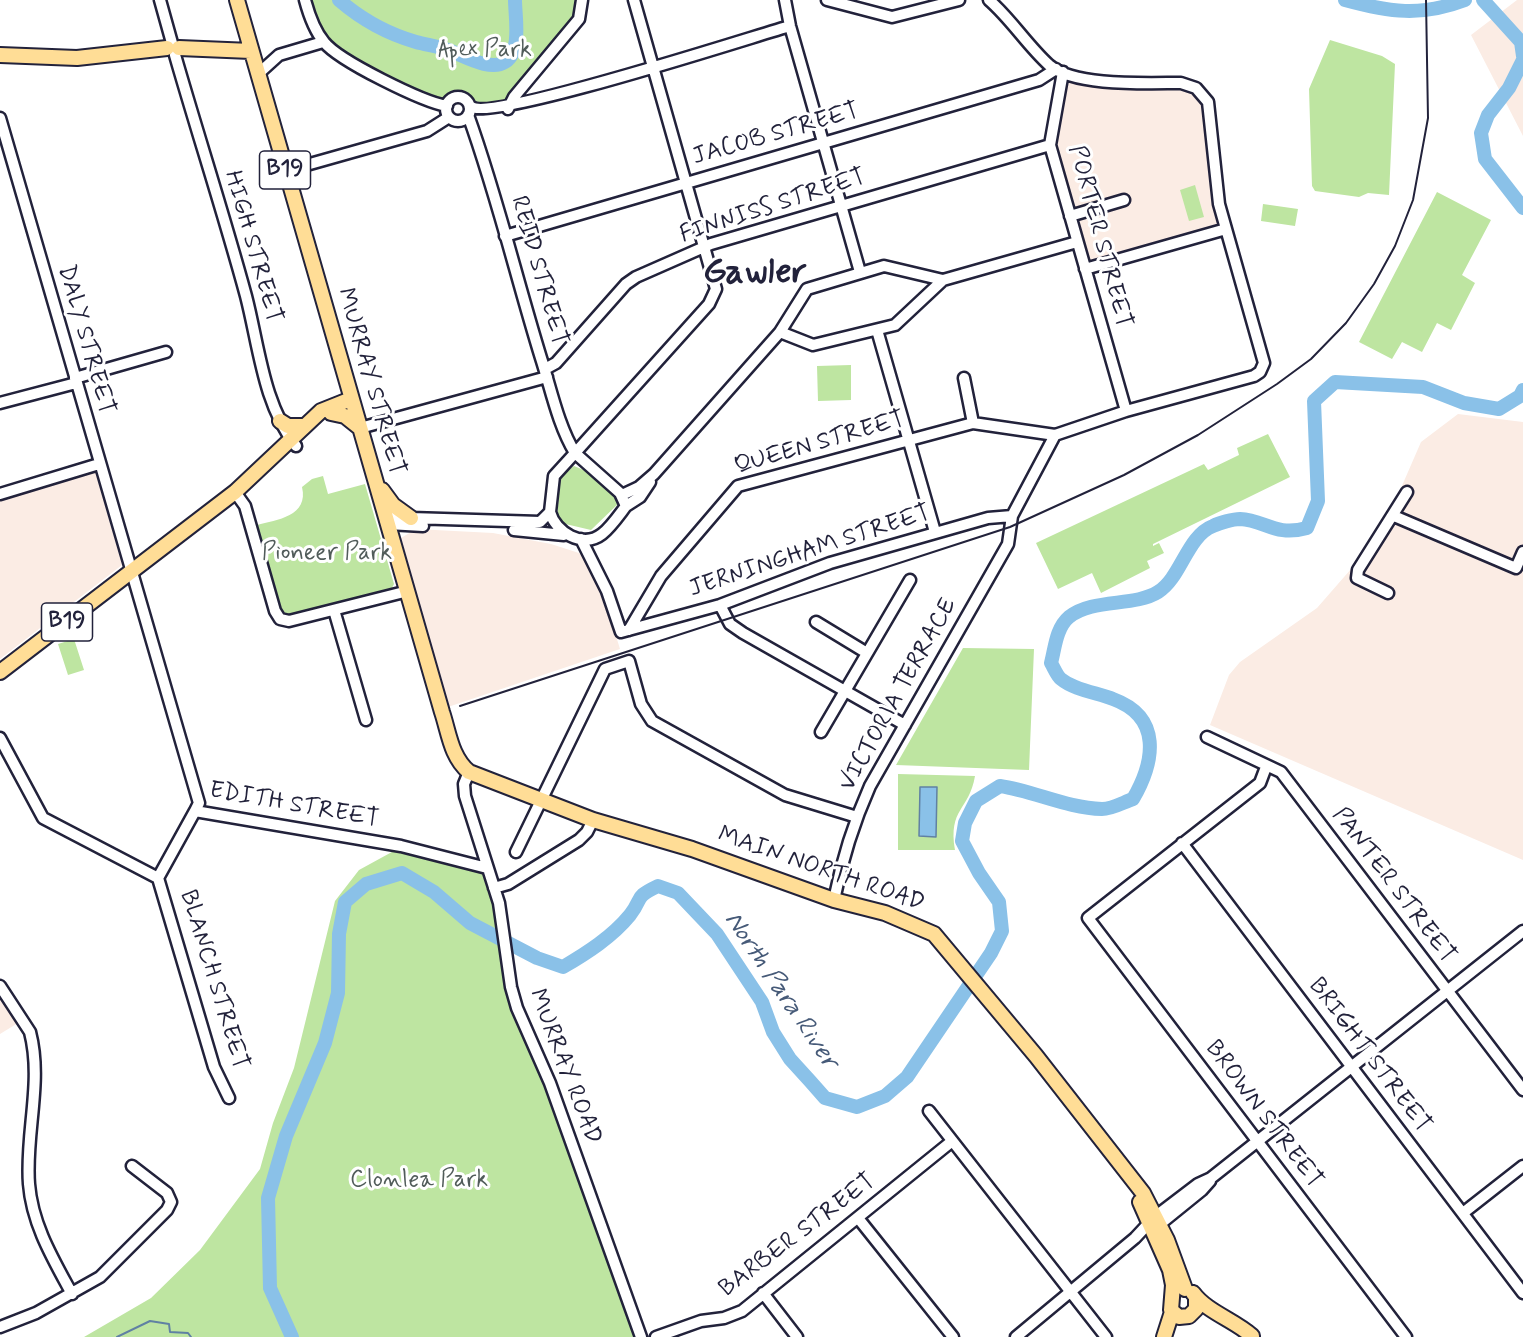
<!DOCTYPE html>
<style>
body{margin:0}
canvas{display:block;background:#fff}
</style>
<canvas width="1523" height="1337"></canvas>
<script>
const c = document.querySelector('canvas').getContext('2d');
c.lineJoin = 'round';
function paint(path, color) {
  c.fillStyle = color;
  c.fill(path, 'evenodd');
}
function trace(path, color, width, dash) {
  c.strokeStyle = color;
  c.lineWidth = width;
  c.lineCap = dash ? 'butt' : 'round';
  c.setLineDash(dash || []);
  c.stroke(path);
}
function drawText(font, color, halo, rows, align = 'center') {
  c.font = font + ' Mynerve,sans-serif';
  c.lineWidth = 6;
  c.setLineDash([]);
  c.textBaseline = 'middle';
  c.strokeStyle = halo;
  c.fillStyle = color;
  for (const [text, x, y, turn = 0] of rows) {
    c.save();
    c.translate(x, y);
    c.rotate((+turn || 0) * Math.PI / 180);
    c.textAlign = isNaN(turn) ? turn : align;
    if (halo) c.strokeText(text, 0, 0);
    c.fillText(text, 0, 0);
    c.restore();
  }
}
const built = new Path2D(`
 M 1517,0 L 1523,0 L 1523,136 L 1471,35 Z
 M 1063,72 L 1072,75 L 1181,83 L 1203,93 L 1226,229 L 1085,269 L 1051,140 Z
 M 1458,414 L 1523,422 L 1523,860 L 1210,725 L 1229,675 L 1240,662 L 1317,608 L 1358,561 L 1401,488 L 1421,442 Z
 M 95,470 L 122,565 L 0,659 L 0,497 Z
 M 416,529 L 493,533 L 551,544 L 579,553 L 585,558 L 607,607 L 620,649 L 448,707 L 401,538 Z
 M 0,996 L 18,1023 L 0,1034 Z`);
const green = new Path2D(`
 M 305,0 L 582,0 L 579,19 L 510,105 L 470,106 L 460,98 L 448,103 L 432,103 L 328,47 Z
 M 1330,40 L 1382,56 L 1395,64 L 1389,195 L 1368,193 L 1359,197 L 1315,191 L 1312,186 L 1309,89 Z
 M 1195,185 L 1204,217 L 1189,221 L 1180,190 Z
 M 1437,192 L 1491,220 L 1462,275 L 1475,283 L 1451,330 L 1437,323 L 1422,352 L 1402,342 L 1392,359 L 1359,342 Z
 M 1263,204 L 1298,209 L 1295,226 L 1261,221 Z
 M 851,365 L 851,400 L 818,401 L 817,366 Z
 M 1268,434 L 1290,477 L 1153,544 L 1153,546 L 1159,543 L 1164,553 L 1147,561 L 1150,568 L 1101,593 L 1092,573 L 1058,589 L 1036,543 L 1204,464 L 1208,470 L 1239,455 L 1237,448 Z
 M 574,466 C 592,473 610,484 619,503 L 591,530 L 557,522 L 560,476 Z
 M 323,476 L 328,494 L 365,484 L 394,584 L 390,592 L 289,617 L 280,608 L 257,525 C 277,520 309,516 302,487 L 312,479 Z
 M 74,639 L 84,670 L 68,675 L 58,644 Z
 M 963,648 L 1034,649 L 1029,770 L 896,765 Z
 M 898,774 L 975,776 C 969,811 948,808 955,850 L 898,850 Z
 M 401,847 L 487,868 L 511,987 L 640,1337 L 84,1337 L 151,1298 L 200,1250 L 260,1169 L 273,1123 L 294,1068 L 335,901 L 359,870 Z`);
const water = new Path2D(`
 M 920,787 L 937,787 L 936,837 L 919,836 Z`);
const stream = new Path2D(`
 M 117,1337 L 150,1321 L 169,1324 L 170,1332 L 188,1333 L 191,1337`);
const river = new Path2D(`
 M 339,0 C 361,19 388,34 416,42 C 427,45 438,46 448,50 C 463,55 490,72 505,62 C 522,51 515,17 515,0
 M 1345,0 C 1389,12 1421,17 1465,0
 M 1483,0 L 1521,42 L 1523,56
 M 1523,60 L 1509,88 L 1488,115 L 1481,133 L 1485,159 L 1523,208
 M 292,1337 L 270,1288 L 268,1198 L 286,1136 L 325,1043 L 338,993 L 339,934 L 345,902 L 366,884 L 402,873 L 434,892 L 470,923 L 537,958 L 563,967 C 587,953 612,937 630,915 C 644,897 633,898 658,886 L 678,893 L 717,934 L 762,1002 L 773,1032 L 790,1059 L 810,1081 L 825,1098 L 857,1107 L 885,1096 L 907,1077 L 991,953 L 1002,931 L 999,902 L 979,873 L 962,841 L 965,823 L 976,801 L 1000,786 C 1034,791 1067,808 1102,809 C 1112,809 1124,802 1133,799 C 1155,761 1162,717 1113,699 C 1098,693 1074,690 1061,679 C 1057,676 1054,668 1051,663 C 1055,648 1056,628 1069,617 C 1093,598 1134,607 1158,592 C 1181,578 1187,536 1213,526 C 1219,523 1233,519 1240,519 C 1265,520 1275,537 1307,528 L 1318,501 L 1314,401 L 1335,382 L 1423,387 L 1464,403 L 1499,409 L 1520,396 L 1523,390`);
const minor = new Path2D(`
 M 160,0 L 172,43
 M 305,0 C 309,15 314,30 324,42 C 339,61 423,102 447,106
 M 785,0 L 790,26 L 860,272
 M 827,0 L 892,17 L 959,0
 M 175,55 C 198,135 224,215 246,296 C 259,346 263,404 296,446
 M 1063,72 L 1050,145 L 1126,411
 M 258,74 L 279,55 L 323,42
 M446 109a12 12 0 1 1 24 0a12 12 0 1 1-24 0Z
 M 470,106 C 488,123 751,37 790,26
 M 508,109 L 514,97 L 579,19 L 582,0
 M 468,115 C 497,195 516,277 541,358 C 551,389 558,425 575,453 L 709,304 L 716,289 L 634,0
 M 0,118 L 199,803 L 195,811 L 401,846 L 487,868
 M 285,171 L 427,131 L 449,117
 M 1070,216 L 1124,200
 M 505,236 L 1039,80 L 1056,69
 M 884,266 L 943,280 L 895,325 L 813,345 L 780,332 L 807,289 Z
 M 1085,269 L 1226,229
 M 943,280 L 1077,242
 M 877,330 L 935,532
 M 545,369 L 556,363 L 626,284 L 636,277 L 711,244 L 1050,145
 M 75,378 L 166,352
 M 964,378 L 973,423
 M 0,403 L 76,383
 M 360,428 L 547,377
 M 235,492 L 245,506 L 275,611 L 280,619 L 289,621 L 408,591
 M 0,494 L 99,464
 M 622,495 L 639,487 L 654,474 L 780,332
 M 626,506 L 640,497 L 650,482
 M 385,514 L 411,518 L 540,522 L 550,512 L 554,476 L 575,453 L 620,493 L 626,506 C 619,515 611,527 602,534 C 583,549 555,532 550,512
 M 1394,516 L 1516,568 L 1523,552
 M 388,524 L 423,526
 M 514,530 L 564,535
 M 581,539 L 607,591 L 621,632 L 720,605 L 830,563 L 988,518 L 1012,516
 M 1388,593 L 1357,578 L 1358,570 L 1407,492
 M 720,605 L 730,624 L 743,633 L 905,725
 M 334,610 L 366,720
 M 816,622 L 867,653
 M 629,630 L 661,576 L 738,486 L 973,423 L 1055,435
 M 821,732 L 910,580
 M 1207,737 L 1281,772 L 1523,1090
 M 0,738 L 43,818 L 158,878 L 214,1067 L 229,1098
 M 1266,767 L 1260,783 L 1088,918 L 1406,1337
 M 469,772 L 464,784 L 465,796 L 499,903 L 511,987 L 517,1008 L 550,1083 L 641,1337
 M 1182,843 L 1523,1293
 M 516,852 L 605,669 L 629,661 L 641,704 L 652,721 L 785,795 L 857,817
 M 158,878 L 195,811
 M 494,888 L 508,884 L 579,840 L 587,832 L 593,820
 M 834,900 C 842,860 853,824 870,786 L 1008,544 L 1012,516 L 1055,435 L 1126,411 L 1254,376 L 1260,372 L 1264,363 L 1219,204 L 1208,102 L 1196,88 L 1181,83 C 1148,83 1075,87 1049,65 C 1027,45 1011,19 989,0
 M 0,986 L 30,1032 C 43,1082 25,1134 29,1184 C 32,1224 53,1259 72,1294
 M 929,1111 L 1106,1337
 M 1463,1213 L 1523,1166
 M 1156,1216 L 1198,1184 L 1211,1178 L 1523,931
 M 858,1218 L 953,1337
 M 1160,1224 L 1202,1190 L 1210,1181
 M 763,1293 L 797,1337
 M 0,1327 L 36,1313 L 100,1277 L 167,1210 L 171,1202 L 167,1193 L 132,1166
 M 656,1337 L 701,1321 L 724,1318 L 742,1311 L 951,1142
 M 1016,1337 L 1135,1238 L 1149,1223`);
const major = new Path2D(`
 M 237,0 L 442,712 C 449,733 451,757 469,772 L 593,820 L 692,849 L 834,900 L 885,913 L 934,934 L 1036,1056 L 1143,1193 L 1167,1240 L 1185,1289
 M 179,48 L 251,51
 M 0,55 L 77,58 L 167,48
 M 331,413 L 345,416 L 360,428
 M 280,421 L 288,426 L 305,426
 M 382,490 L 393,505 L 411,518
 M 0,672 L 235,492 L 321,411 L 351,399
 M 1140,1202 L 1170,1270 L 1173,1285 L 1171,1310 L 1179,1317 L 1189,1316 L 1196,1309 L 1196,1297
 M 1193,1293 C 1207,1312 1234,1320 1252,1336
 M 1164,1337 L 1172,1312`);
const rail = new Path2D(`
 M 460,706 L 1010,527 L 1124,475 L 1198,435 L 1277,384 L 1311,359 L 1346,323 L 1374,284 L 1395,246 L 1413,200 L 1428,118 L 1426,0`);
const shields = [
 [285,170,51],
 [67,622,51]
];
const shieldNames = [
 ["B19",285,170],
 ["B19",67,622]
];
const parkNames = [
 ["Apex Park",485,51],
 ["Pioneer Park",327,554],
 ["Clonlea Park",419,1181]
];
const streetNames = [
 ["JACOB STREET",776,135,-16],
 ["FINNISS STREET",773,207,-18],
 ["PORTER STREET",1099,237,75],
 ["HIGH STREET",252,247,74],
 ["REID STREET",538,271,74],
 ["DALY STREET",85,340,74],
 ["MURRAY STREET",370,382,74],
 ["QUEEN STREET",820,444,-16],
 ["JERNINGHAM STREET",810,552,-18],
 ["VICTORIA TERRACE",899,695,-61],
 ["EDITH STREET",294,806,10],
 ["MAIN NORTH ROAD",821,870,19],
 ["PANTER STREET",1393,886,53],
 ["BLANCH STREET",213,980,73],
 ["BRIGHT STREET",1369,1056,53],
 ["MURRAY ROAD",564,1067,69],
 ["BROWN STREET",1263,1115,53],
 ["BARBER STREET",798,1236,-37]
];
const waterNames = [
 ["North Para River",780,991,56]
];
const townNames = [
 ["Gawler",755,274]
];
paint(built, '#fbece4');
paint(green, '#bee5a1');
paint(water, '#8ac1e8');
trace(water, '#6081a3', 1.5);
trace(stream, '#6081a3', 2);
trace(river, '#8ac1e8', 14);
trace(minor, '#22223b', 15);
trace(major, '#22223b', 18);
trace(minor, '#fff', 10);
trace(major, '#ffdd96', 14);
trace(rail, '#22223b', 2);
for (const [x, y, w] of shields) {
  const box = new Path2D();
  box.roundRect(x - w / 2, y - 19, w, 38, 4.5);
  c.fillStyle = '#fff';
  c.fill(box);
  trace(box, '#22223b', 1.5);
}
drawText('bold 22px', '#22223b', null, shieldNames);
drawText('24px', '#515c5a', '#fff', parkNames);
drawText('24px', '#22223b', '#fff', streetNames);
drawText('italic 26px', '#465a78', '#fff', waterNames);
drawText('bold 36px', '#22223b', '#fff', townNames);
</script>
